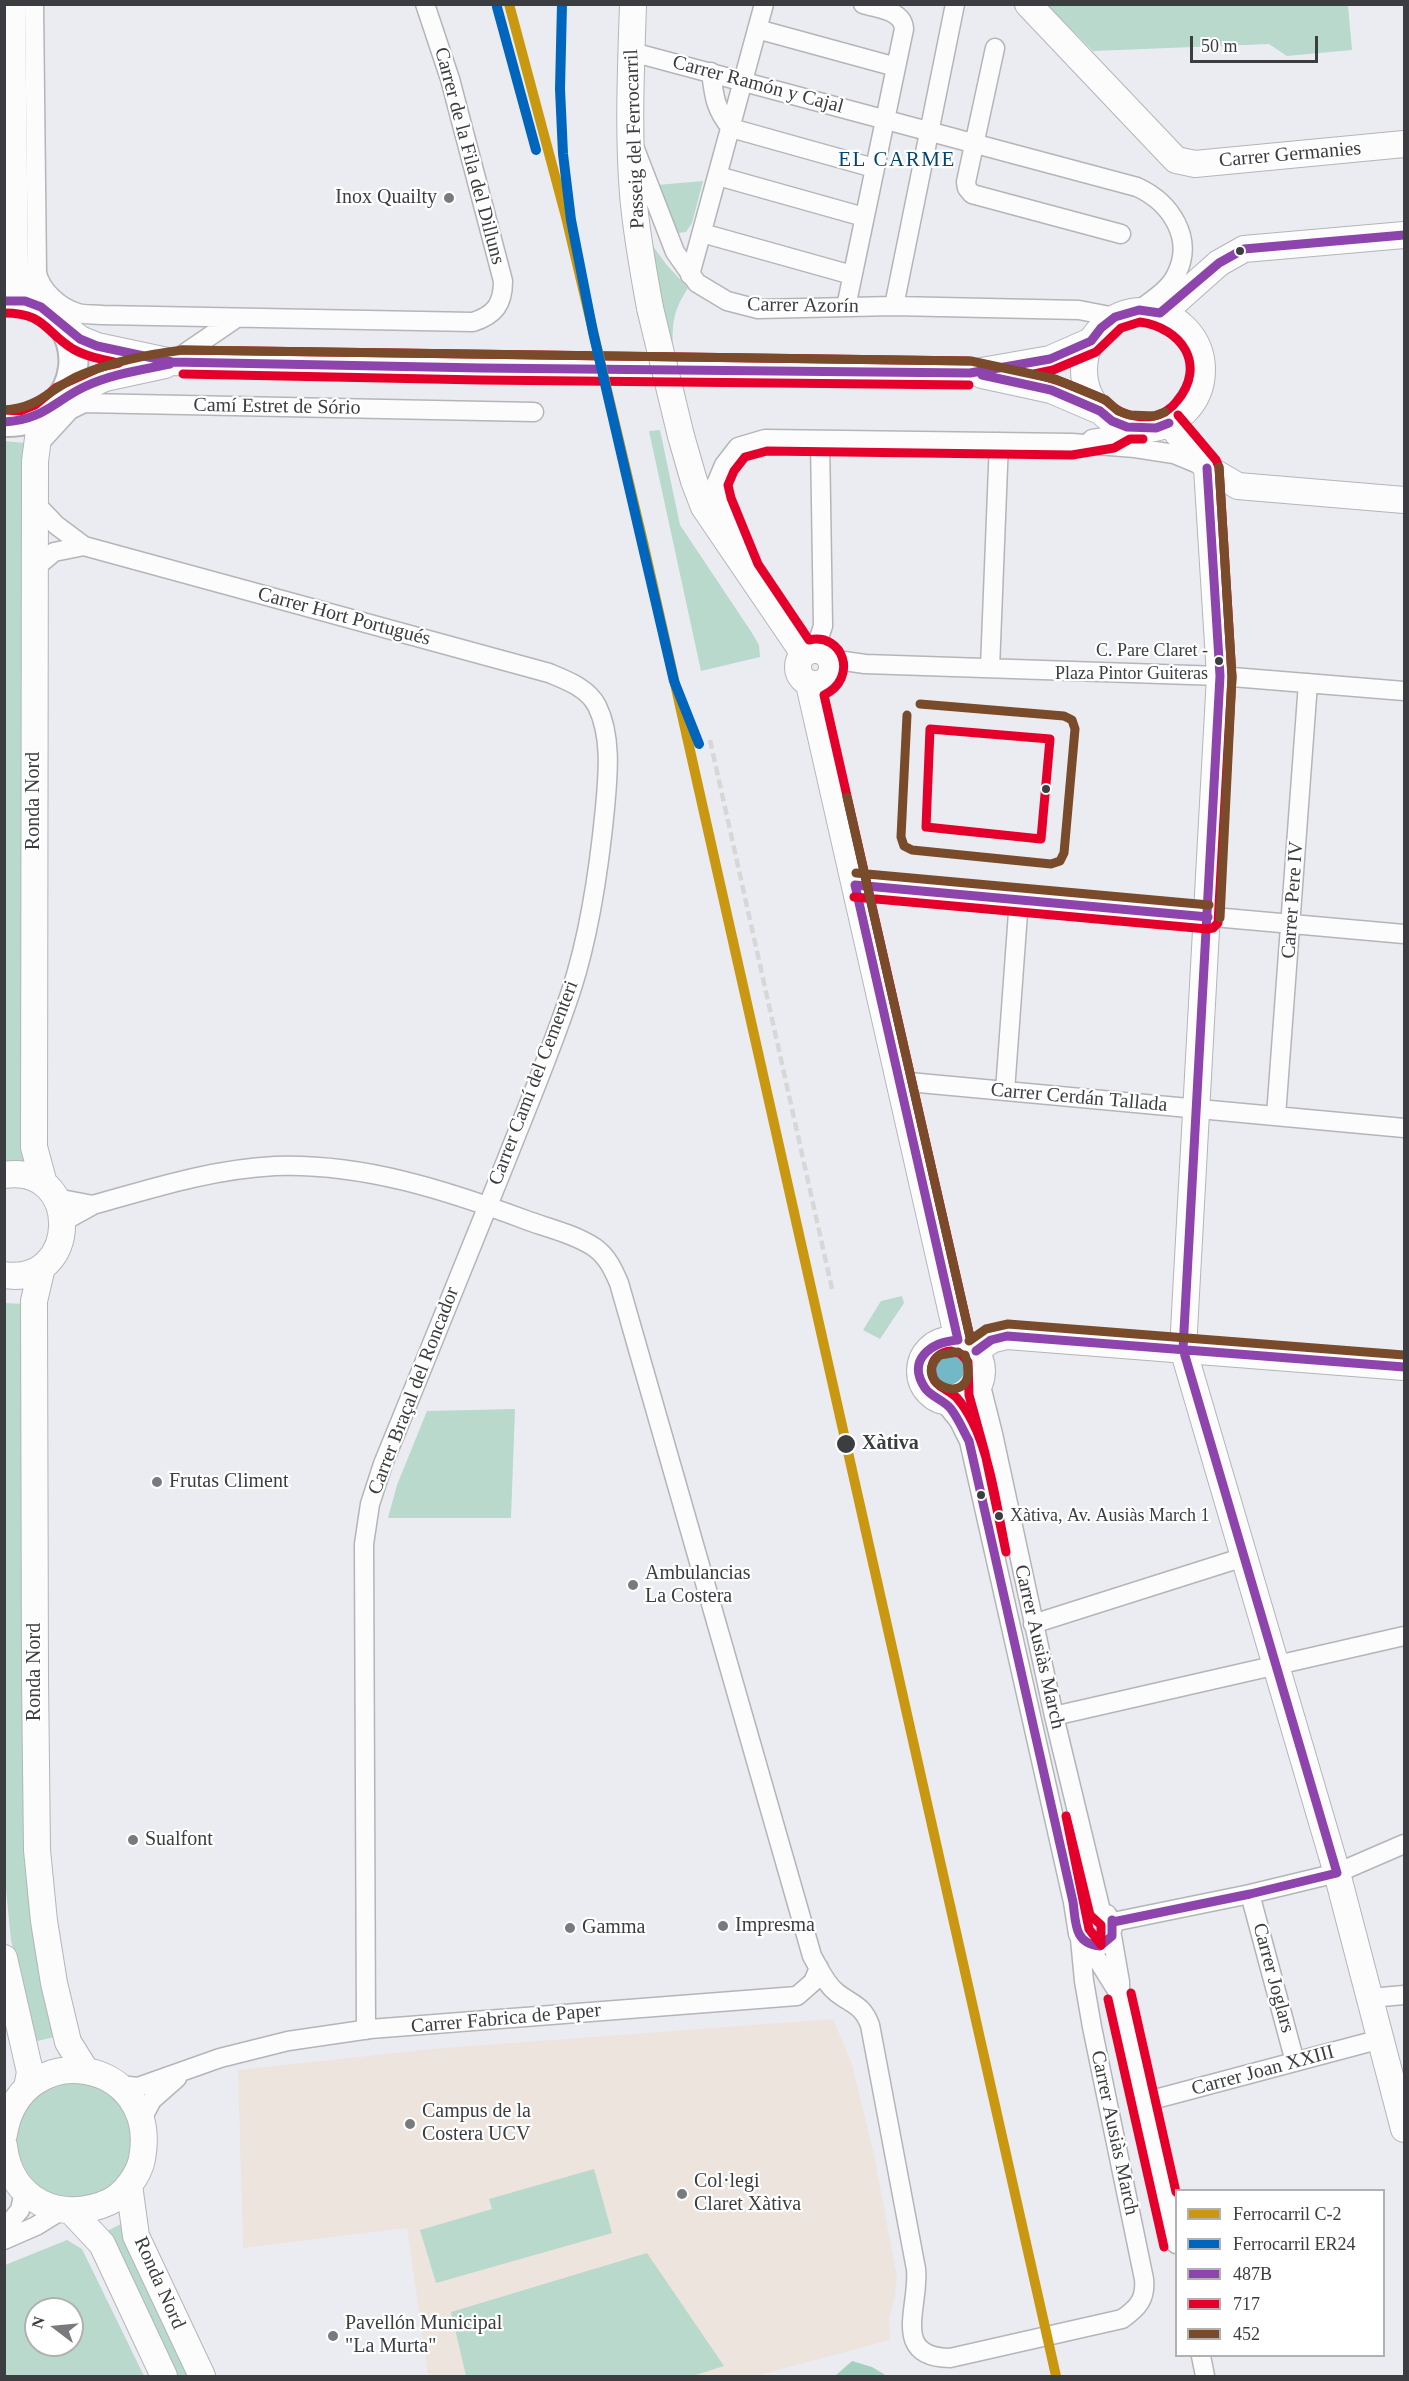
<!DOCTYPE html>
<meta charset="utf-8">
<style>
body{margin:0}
#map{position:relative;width:1409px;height:2381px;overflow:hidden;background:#ebecf1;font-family:"Times New Roman",serif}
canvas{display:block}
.frame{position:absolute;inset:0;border:6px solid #3c3d40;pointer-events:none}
.legend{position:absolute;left:1175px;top:2189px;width:210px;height:168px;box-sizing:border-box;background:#fff;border:2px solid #b1b1b3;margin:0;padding:8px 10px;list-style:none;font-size:18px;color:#3c3d40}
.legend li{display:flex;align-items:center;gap:12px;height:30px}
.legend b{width:30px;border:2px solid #b1b1b3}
.north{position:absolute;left:24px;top:2297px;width:60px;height:60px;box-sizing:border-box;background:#fff;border:2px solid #b1b1b3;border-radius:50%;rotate:286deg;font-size:16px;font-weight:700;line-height:24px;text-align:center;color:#3c3d40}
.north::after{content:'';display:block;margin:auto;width:21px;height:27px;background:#797a7e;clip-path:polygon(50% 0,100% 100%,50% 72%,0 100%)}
.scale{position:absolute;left:1190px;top:36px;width:128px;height:27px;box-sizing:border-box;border:3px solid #3c3d40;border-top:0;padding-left:8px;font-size:18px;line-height:21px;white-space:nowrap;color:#3c3d40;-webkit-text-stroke:4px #fff;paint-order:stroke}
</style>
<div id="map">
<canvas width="1409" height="2381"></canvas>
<div class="frame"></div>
<ul class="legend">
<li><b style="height:8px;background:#ca9810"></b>Ferrocarril C-2</li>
<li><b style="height:8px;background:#0065bd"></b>Ferrocarril ER24</li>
<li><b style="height:8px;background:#8e44ad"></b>487B</li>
<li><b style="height:8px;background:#e4002b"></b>717</li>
<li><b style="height:8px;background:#7a4b2a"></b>452</li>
</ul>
<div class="north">N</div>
<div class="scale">50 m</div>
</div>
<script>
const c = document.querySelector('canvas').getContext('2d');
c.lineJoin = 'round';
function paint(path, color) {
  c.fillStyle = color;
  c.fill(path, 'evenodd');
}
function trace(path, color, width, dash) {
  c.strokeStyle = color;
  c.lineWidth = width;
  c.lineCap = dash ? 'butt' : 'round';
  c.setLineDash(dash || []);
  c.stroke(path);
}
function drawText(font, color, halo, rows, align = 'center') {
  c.font = font + ' "Times New Roman",serif';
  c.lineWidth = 4.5;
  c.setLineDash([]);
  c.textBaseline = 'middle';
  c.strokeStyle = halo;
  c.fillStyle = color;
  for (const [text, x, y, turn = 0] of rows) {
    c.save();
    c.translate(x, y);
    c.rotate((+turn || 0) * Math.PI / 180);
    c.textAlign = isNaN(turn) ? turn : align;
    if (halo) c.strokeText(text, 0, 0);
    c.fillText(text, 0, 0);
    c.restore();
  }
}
const education = new Path2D(`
 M 833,2019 L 852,2064 L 875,2159 L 897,2277 L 895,2296 L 889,2319 L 890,2340 L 756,2376 L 428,2376 L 407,2228 L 243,2248 L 238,2070 L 431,2049 Z`);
const green = new Path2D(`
 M 1047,5 L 1348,5 L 1352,50 L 1287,56 L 1269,44 L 1093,51 Z
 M 703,181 L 692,223 L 686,232 L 678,233 L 672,227 L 657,185 Z
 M 650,242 L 666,264 L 688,288 C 673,311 672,323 673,350 L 670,350 Z
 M 660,430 L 680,525 L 752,633 L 759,645 L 760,657 L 701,671 L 649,431 Z
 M 4,441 L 25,443 L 29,1162 L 4,1162 Z
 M 902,1296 L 904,1303 L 880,1339 L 863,1330 L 881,1301 Z
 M 4,1303 L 25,1304 L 28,1857 L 59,2036 L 33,2042 L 11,1940 L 4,1869 Z
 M 515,1409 L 511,1518 L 388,1518 L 397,1485 L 427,1411 Z
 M15 2140a59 59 0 1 1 118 0a59 59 0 1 1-118 0Z
 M 594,2169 L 612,2233 L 436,2283 L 420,2230 L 492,2209 L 489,2199 Z
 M 123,2223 L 195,2376 L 171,2376 L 103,2233 Z
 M 67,2240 L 82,2249 L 144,2376 L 5,2376 L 5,2265 ZM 36,2309 L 72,2309 L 72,2345 L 36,2345 Z
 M 647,2253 L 724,2366 L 693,2376 L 466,2376 L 451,2312 Z`);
const forest = new Path2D(`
 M 852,2361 L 872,2367 L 887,2376 L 835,2376 Z`);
const water = new Path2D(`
 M929 1367a18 18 0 1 1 36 0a18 18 0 1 1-36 0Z`);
const street = new Path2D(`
 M 34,4 L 37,273 C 41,291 60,308 78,313 C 85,315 94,314 102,315 L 473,322 C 495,315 503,304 503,281 L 450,79 L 425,4
 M 757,29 L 896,67
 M 995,48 L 966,182 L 967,188 L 972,194 L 1121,234
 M 632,52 L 1137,187 C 1170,202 1195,238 1176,275 C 1169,290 1152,300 1139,310
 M 711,72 C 714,96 715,109 731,128
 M 731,128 L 874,168
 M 635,149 L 675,252 L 697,283 L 727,301 L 758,309 L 894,306 L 1079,310 L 1115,317
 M 718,176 L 864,217
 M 702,233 L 852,275
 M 690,275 L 764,4
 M 894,306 L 955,4
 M 846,307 L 904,29 C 903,10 878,9 863,4
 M 172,362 L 235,319
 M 1092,439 L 1111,436 L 1127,427
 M 37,446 L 70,410 L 84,403 L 534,412
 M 736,540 L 719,501 L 716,484 L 724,465 L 738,447 L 765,439 L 1072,443 L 1135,448 L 1174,454 L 1203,466
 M 84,546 L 549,673 C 566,680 588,688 597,706 C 612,736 608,775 605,808 C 599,870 590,933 571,991 C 552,1049 528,1105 506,1161 C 466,1262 424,1363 383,1464 L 370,1504 L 364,1544 L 366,2030
 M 34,569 L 54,552 L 84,546 L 56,525 L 35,503
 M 815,650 L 823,626 L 820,440
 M 830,659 L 865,664 L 1220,676 L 1404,691
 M 990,668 L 999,442
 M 855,885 L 1404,934
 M 898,1081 L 1404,1128
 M 1005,1091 L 1019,899
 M 1276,1116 L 1308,683
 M 56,1198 L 93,1205 L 64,1221
 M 93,1205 C 153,1188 213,1169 275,1166 C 362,1163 446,1190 526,1220 C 548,1228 574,1234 594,1247 C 607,1256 613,1269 619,1283 L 812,1956 C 819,1968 825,1983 836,1992 C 852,2005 862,2004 870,2025 L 916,2269 C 920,2306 890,2357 950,2358 L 1122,2319 C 1138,2308 1146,2299 1144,2279 L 1092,2027 L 1084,1981 L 1080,1939
 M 980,1382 L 993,1434 L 1054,1716 L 1101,1911
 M 943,1401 L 959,1421 L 969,1441 L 1073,1902 L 1078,1934 L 1099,1962 L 1119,1994 L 1176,2244
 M 1033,1624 L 1244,1557
 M 1054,1716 L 1404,1636
 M 1250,1894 L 1295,2062
 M 1113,1922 L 1250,1894 L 1337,1873 L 1404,1844
 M 1112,1936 L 1120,1982 L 1120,1990
 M 1084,1943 L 1100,1946 L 1109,1940 L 1113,1927 L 1107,1914
 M 1370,1998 L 1404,1995
 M 119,2085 L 138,2087 L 220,2058 L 288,2041 L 370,2029 L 797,1996 L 813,1982 L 819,1968
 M 1144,2102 L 1381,2039
 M 142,2119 L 152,2100 L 177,2078
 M 4,2229 L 20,2210 L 24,2191
 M 4,2240 L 36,2226 L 62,2210
 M 1201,2356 L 1205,2376`);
const secondary = new Path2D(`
 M 633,4 C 631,67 628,131 633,194 C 636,232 643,270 650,308
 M 1028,4 L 1176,160 L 1195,164 L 1404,144
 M1084 370a59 59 0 1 1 118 0a59 59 0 1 1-118 0Z
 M 1160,313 L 1174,303 L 1219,263 L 1244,249 L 1404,235
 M 61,324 L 80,339 L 97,346 L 172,362 L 481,368 L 970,373 L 1050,359 L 1091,341
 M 982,375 L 1051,390 L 1100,411
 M 62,398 L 105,378 L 165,365
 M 41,416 L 35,461 L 34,1147 L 44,1184
 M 1169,423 L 1207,468 L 1238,486 L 1404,500
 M 681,436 L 694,481 L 704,507 L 804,654
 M 1207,468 L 1220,676 L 1183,1349 L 1337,1873 L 1404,2129
 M798 667a17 17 0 1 1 34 0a17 17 0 1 1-34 0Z
 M 809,684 L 958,1340
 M 4,1175 C 83,1163 80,1287 4,1275
 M 42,1267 L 34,1301 L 35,1679 L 37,1850 L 44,1921 L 54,1983 L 68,2042 L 86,2071
 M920 1371a31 31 0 1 1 62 0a31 31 0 1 1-62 0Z
 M 976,1351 L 991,1340 L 1007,1336 L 1404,1367
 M 4,1958 L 30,2072 L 27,2088
 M 4,2134 C 20,2035 161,2057 142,2159 C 139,2175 124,2195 109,2202 C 61,2224 10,2201 4,2146
 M 129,2185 L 136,2236 L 202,2376
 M 71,2211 L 102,2244 L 164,2376`);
const primary = new Path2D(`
 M 11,4 L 14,269 L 25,301
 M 4,422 C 90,424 95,316 25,301 C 19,300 13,301 7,301`);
const rail = new Path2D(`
 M 710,740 L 832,1289`);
const secondaryBridge = new Path2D(`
 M 650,308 L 681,436`);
const bus1 = new Path2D(`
 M 4,301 L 25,301 L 41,307 L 80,339 L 97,346 L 172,362 L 481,368 L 970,373 L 1050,359 L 1091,341 L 1101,328 L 1115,317 L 1139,310 L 1160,313 L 1219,263 L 1244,249 L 1404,235
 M 982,375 L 1051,390 L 1100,411 L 1112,421 L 1127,427 L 1156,428 L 1169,423
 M 4,422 C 43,420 53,402 84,387 C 111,374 141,370 170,364
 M 976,1351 L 991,1340 L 1007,1336 L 1404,1367
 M 1112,1920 L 1112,1936 L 1100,1946 C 1074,1944 1076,1923 1073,1902 L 969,1441 C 963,1430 958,1418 951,1409 C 944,1400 931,1397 925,1388 C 906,1360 931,1342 958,1340 L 855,885 L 1208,917
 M 1113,1922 L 1250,1894 L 1337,1873 L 1183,1349 L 1220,676 L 1207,468`);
const bus2 = new Path2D(`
 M 4,313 C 45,313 44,331 73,349 C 87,357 104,360 119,363 L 101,367 L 57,387 L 35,405 L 20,411 L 5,410
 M 1140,322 C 1182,328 1207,365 1177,401 C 1172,408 1162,415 1154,416 C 1143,418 1127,416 1118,410 C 1112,407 1109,402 1103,399 C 1080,389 1058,379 1034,374 L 1053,370 L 1096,352 L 1121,328 Z
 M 181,350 L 969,361
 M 183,374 L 481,380 L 969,385
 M 930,729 L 1050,739 L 1041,839 L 926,827 Z
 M 854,897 L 1207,929 L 1213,928 L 1218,923 L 1232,677 L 1219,467 L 1216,460 L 1178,415
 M 970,1337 L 824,695 C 859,678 843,632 809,640 L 758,564 L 731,498 L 728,485 L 734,471 L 745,457 L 767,451 L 1072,455 L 1114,448 L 1130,439 L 1143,439
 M 951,1351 L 961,1354 L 968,1362 L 969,1395 L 985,1453 L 1006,1552 C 998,1513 990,1455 972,1421 C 968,1413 963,1405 957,1398 C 949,1389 933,1387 932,1373 C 930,1360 939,1352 951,1351 Z
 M 1066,1816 L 1090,1915 L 1101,1925 L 1101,1945 L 1089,1929 Z
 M 1131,1993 L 1176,2192
 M 1108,1999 L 1164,2247`);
const bus3 = new Path2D(`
 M 4,410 C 41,408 52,386 83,374 C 115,361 150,354 183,350 L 971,361 L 1055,379 L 1106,400 L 1118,411 L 1130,415 L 1154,416 L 1165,412
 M 1219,467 L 1232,677 L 1220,918
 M 907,715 L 901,837 L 904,846 L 912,850 L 1051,864 L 1060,861 L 1064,853 L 1075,729 L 1072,720 L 1064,716 L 920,704
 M 847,797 L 970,1337
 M 856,873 L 1209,905
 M 969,1341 L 986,1329 L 1008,1324 L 1404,1355
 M 958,1352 L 940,1355 C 906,1385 984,1413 965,1355`);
const rail1 = new Path2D(`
 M 509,4 L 566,217 L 644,546 L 1056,2376`);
const rail2 = new Path2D(`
 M 562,4 L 560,89 L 563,154 L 571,220 L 593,332 L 674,681 L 699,744
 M 497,7 L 536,150`);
const markers = [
 [449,198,6,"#797a7e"],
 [1240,251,5,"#3c3d40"],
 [1219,661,5,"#3c3d40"],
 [1046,789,5,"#3c3d40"],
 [846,1444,10,"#3c3d40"],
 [157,1482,6,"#797a7e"],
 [981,1495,5,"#3c3d40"],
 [999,1516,5,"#3c3d40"],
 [633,1585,6,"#797a7e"],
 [133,1840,6,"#797a7e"],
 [723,1926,6,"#797a7e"],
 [570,1928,6,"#797a7e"],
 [410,2124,6,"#797a7e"],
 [682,2194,6,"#797a7e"],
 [333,2336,6,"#797a7e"]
];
const busNames = [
 ["C. Pare Claret -",1208,651],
 ["Plaza Pintor Guiteras",1208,674],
 ["Xàtiva, Av. Ausiàs March 1",1010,1516,"left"]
];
const streetNames = [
 ["Carrer Ramón y Cajal",758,85,15],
 ["Passeig del Ferrocarril",635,139,-92],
 ["Carrer Germanies",1290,155,-5],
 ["Carrer de la Fila del Dilluns",469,156,75],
 ["Carrer Azorín",803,306,1],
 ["Camí Estret de Sório",277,407,1],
 ["Carrer Hort Portugués",344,617,15],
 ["Ronda Nord",34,801,-90],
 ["Carrer Pere IV",1293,900,-86],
 ["Carrer Camí del Cementeri",534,1083,-69],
 ["Carrer Cerdán Tallada",1079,1098,5],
 ["Carrer Braçal del Roncador",414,1391,-69],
 ["Carrer Ausiàs March",1039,1647,77],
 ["Ronda Nord",35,1672,-90],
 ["Carrer Joglars",1273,1978,75],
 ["Carrer Fabrica de Paper",506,2019,-5],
 ["Carrer Joan XXIII",1263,2071,-15],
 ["Carrer Ausiàs March",1114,2133,78],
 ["Ronda Nord",159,2283,66]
];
const poiNames = [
 ["Inox Quailty",437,198,"right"],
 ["Frutas Climent",169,1482],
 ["Ambulancias",645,1574],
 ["La Costera",645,1597],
 ["Sualfont",145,1840],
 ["Impresma",735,1926],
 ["Gamma",582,1928],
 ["Campus de la",422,2112],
 ["Costera UCV",422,2135],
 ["Col·legi",694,2182],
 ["Claret Xàtiva",694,2205],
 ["Pavellón Municipal",345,2324],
 ["\"La Murta\"",345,2347]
];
const stopNames = [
 ["Xàtiva",862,1444]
];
const neighbourhoodNames = [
 ["EL CARME",897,160]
];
paint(education, '#ede5dd');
paint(green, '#b8d9cc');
paint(forest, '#a5d0bf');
paint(water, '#72b8c6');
trace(street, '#b4b5b8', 21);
trace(secondary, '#b4b5b8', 28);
trace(primary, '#b4b5b8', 32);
trace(street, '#fcfcfd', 18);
trace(secondary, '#fcfcfd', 26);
trace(primary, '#fcfcfd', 28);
trace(rail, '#d7d7d8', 4.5, [9, 4.5]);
trace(secondaryBridge, '#b4b5b8', 28, []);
trace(secondaryBridge, '#fcfcfd', 26);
trace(bus1, '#8e44ad', 9);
trace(bus2, '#e4002b', 9);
trace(bus3, '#7a4b2a', 9);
trace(rail1, '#ca9810', 10);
trace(rail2, '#0065bd', 10);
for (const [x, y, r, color] of markers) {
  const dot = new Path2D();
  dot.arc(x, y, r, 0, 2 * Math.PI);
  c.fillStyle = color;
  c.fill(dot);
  trace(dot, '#fff', 2);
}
drawText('18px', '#3c3d40', '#fff', busNames, 'right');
drawText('20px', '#3c3d40', '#fff', streetNames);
drawText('20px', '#3c3d40', '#fff', poiNames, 'left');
drawText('bold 20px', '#3c3d40', '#fff', stopNames, 'left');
c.letterSpacing = '1.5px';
drawText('21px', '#004473', '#fff', neighbourhoodNames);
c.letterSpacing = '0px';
</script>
